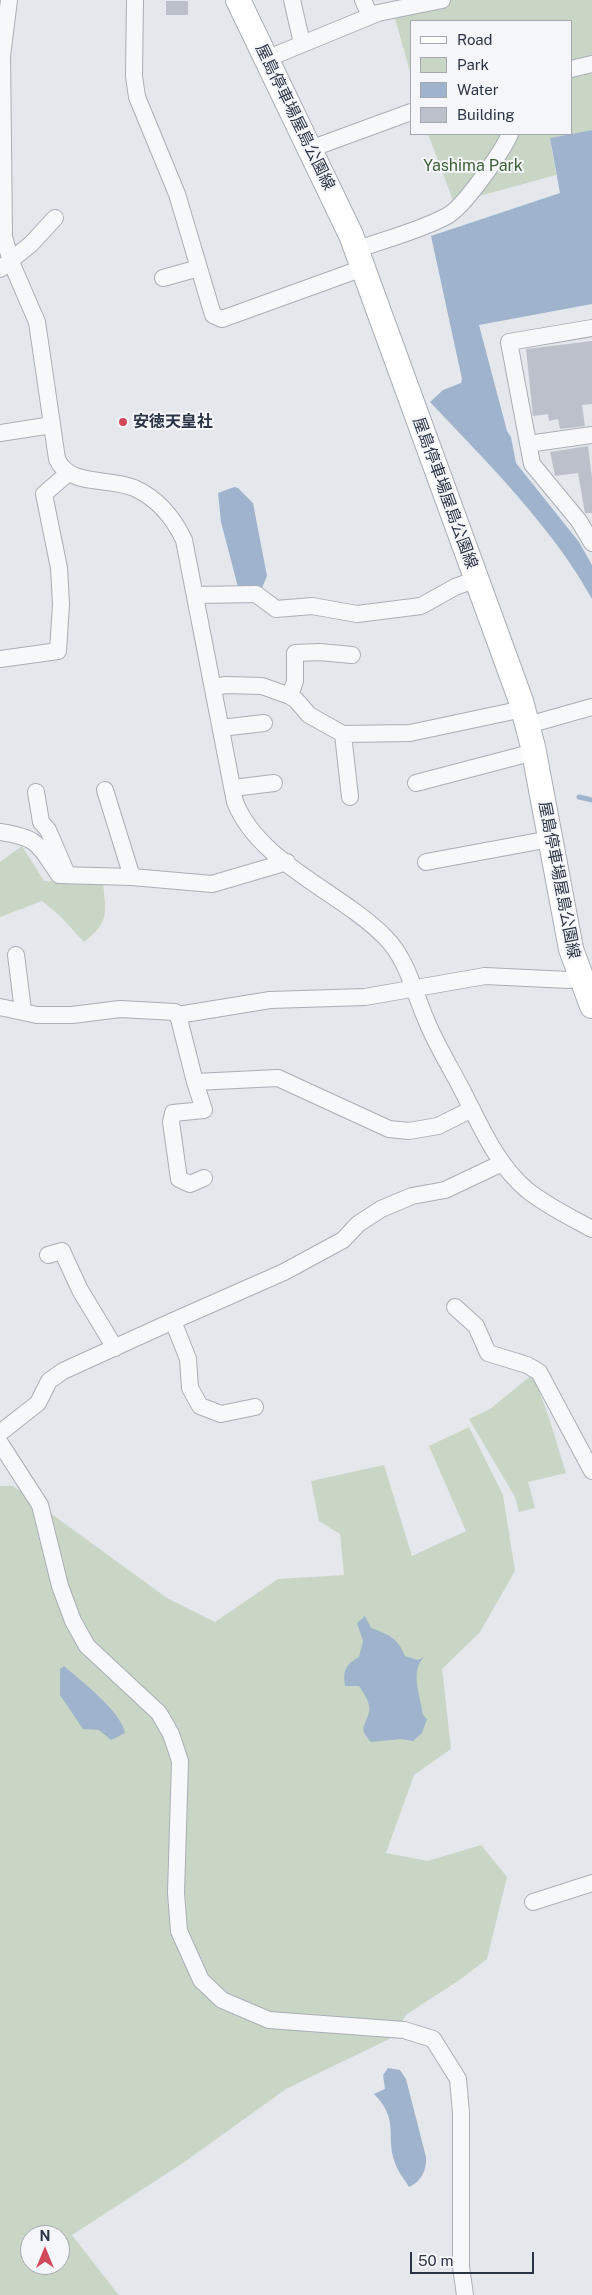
<!DOCTYPE html>
<meta charset="utf-8">
<style>
body{margin:0}
#map{position:relative;width:592px;height:2295px;overflow:hidden;background:#e4e7ec;font-family:"Public Sans",sans-serif}
canvas{display:block}
.legend{position:absolute;left:410px;top:20px;width:162px;height:115px;box-sizing:border-box;background:#f4f6f9;border:1px solid #a4a8b1;margin:0;padding:6px 9px;list-style:none;font-size:15px;color:#2b3445}
.legend li{display:flex;align-items:center;gap:10px;height:25px}
.legend b{width:25px;border:1px solid #a4a8b1}
.north{position:absolute;left:20px;top:2225px;width:50px;height:50px;box-sizing:border-box;background:#f4f6f9;border:1px solid #a4a8b1;border-radius:50%;rotate:0deg;font-size:14px;font-weight:700;line-height:20px;text-align:center;color:#2b3445}
.north::after{content:'';display:block;margin:auto;width:18px;height:22px;background:#d1495b;clip-path:polygon(50% 0,100% 100%,50% 72%,0 100%)}
.scale{position:absolute;left:410px;top:2252px;width:124px;height:22px;box-sizing:border-box;border:2px solid #2b3445;border-top:0;padding-left:6px;font-size:15px;line-height:18px;white-space:nowrap;color:#2b3445;-webkit-text-stroke:4px #f4f6f9;paint-order:stroke}
</style>
<div id="map">
<canvas width="592" height="2295"></canvas>
<ul class="legend">
<li><b style="height:6px;background:#fff"></b>Road</li>
<li><b style="height:14px;background:#c9d6c5"></b>Park</li>
<li><b style="height:14px;background:#9fb4cc"></b>Water</li>
<li><b style="height:14px;background:#bbc0ca"></b>Building</li>
</ul>
<div class="north">N</div>
<div class="scale">50 m</div>
</div>
<script>
const c = document.querySelector('canvas').getContext('2d');
c.lineJoin = 'round';
function paint(path, color) {
  c.fillStyle = color;
  c.fill(path, 'evenodd');
}
function trace(path, color, width, dash) {
  c.strokeStyle = color;
  c.lineWidth = width;
  c.lineCap = dash ? 'butt' : 'round';
  c.setLineDash(dash || []);
  c.stroke(path);
}
function drawText(font, color, halo, rows, align = 'center') {
  c.font = font + ' "Public Sans","Noto Sans JP",sans-serif';
  c.lineWidth = 4;
  c.setLineDash([]);
  c.textBaseline = 'middle';
  c.strokeStyle = halo;
  c.fillStyle = color;
  for (const [text, x, y, turn = 0] of rows) {
    c.save();
    c.translate(x, y);
    c.rotate((+turn || 0) * Math.PI / 180);
    c.textAlign = isNaN(turn) ? turn : align;
    if (halo) c.strokeText(text, 0, 0);
    c.fillText(text, 0, 0);
    c.restore();
  }
}
const green = new Path2D(`
 M 431,0 L 592,0 L 592,130 L 550,138 L 556,175 L 454,203 L 428,134 L 571,134 L 571,21 L 411,21 L 411,75 L 394,15 Z
 M 22,846 L 44,881 L 103,883 C 106,914 110,921 84,942 L 59,915 L 42,901 L 0,917 L 0,862 Z
 M 533,1374 L 550,1421 L 566,1473 L 528,1482 L 535,1508 L 519,1512 L 515,1497 L 469,1419 L 490,1409 Z
 M 469,1427 L 503,1495 L 515,1571 L 480,1632 L 442,1669 L 451,1749 L 414,1775 L 386,1853 L 428,1861 L 481,1845 L 507,1877 L 487,1959 L 458,1981 L 407,2014 L 389,2039 L 286,2089 L 183,2163 L 72,2235 L 117,2293 L 120,2295 L 0,2295 L 0,1486 L 13,1486 L 167,1598 L 215,1622 L 278,1579 L 344,1575 L 340,1534 L 319,1521 L 311,1481 L 384,1465 L 412,1556 L 466,1531 L 429,1446 ZM 30,2235 L 60,2235 L 60,2265 L 30,2265 Z`);
const water = new Path2D(`
 M 592,130 L 592,304 L 479,325 L 507,431 L 511,437 L 516,463 L 579,542 L 592,565 L 592,599 C 554,529 485,460 430,402 L 443,390 L 461,383 L 462,379 L 431,236 L 560,193 L 550,138 Z
 M 234,487 L 238,488 L 253,503 L 267,576 L 262,588 L 238,587 L 221,522 L 218,493 Z
 M 365,1616 L 371,1628 C 388,1634 398,1638 405,1656 L 418,1660 L 424,1657 C 409,1673 421,1696 423,1715 L 427,1719 L 422,1733 L 413,1741 L 401,1739 L 371,1742 C 358,1728 365,1727 369,1712 C 371,1703 364,1694 359,1686 L 345,1686 C 343,1670 345,1665 359,1657 L 363,1641 L 357,1623 Z
 M 64,1666 C 81,1681 121,1711 125,1733 L 111,1740 L 99,1730 L 83,1729 L 60,1695 L 60,1669 Z
 M 388,2068 L 400,2070 L 406,2079 L 426,2157 C 427,2170 421,2182 409,2187 C 405,2180 398,2172 395,2163 C 385,2136 400,2120 374,2094 L 385,2089 L 383,2075 Z`);
const stream = new Path2D(`
 M 579,797 L 592,800`);
const building = new Path2D(`
 M 166,1 L 188,1 L 188,15 L 166,15 Z
 M 592,341 L 592,404 L 582,405 L 585,426 L 560,429 L 558,419 L 549,421 L 548,414 L 533,416 L 526,349 Z
 M 588,446 L 592,478 L 592,513 L 585,513 L 578,473 L 555,476 L 550,452 Z`);
const street = new Path2D(`
 M 135,0 L 134,76 L 137,97 L 177,194 L 213,315 L 222,319 L 363,268
 M 292,0 L 302,43
 M 363,0 L 370,16
 M 266,59 L 378,13 L 442,0
 M 571,69 L 592,64
 M 310,149 L 411,112
 M 0,222 L 11,262 L 37,322 L 57,459 C 69,487 109,477 134,488 C 157,498 173,517 184,540 L 235,802 C 259,863 341,892 385,937 C 408,960 414,993 427,1022 C 436,1044 449,1065 460,1086 C 479,1122 495,1163 527,1190 C 547,1206 570,1217 592,1229
 M 4,233 L 2,56 L 9,0
 M 356,250 C 386,239 419,231 447,216 C 464,207 502,152 510,134
 M 0,269 L 31,244 L 55,218
 M 163,278 L 199,268
 M 592,328 L 509,342 L 532,464 L 579,521 L 592,543
 M 0,433 L 52,425
 M 528,444 L 592,435
 M 197,595 L 256,594 L 276,609 L 312,606 L 357,614 L 421,606 L 455,587 L 477,579
 M 0,659 L 58,651 L 61,604 L 59,568 L 44,494 L 67,474
 M 214,687 L 226,685 L 262,686 L 290,696 L 296,700 L 309,715 L 343,734 L 410,733 L 523,709
 M 290,696 L 295,681 L 295,653 L 320,652 L 352,655
 M 528,725 L 592,707
 M 221,728 L 264,723
 M 343,734 L 350,797
 M 416,783 L 534,752
 M 233,788 L 274,783
 M 105,790 L 132,877
 M 36,792 L 41,822 L 48,830 L 67,874
 M 0,832 C 39,838 38,844 59,875 L 132,877 L 212,884 L 287,862
 M 426,862 L 550,839
 M 16,955 L 23,1011
 M 0,1007 L 37,1015 L 72,1015 L 120,1009 L 175,1012 L 178,1015 L 195,1082 L 278,1078 L 389,1129 L 409,1131 L 438,1126 L 472,1109
 M 178,1015 L 270,1000 L 365,997 L 485,976 L 569,980 L 580,976
 M 195,1082 L 204,1110 L 173,1113 L 171,1122 L 179,1179 L 190,1184 L 204,1178
 M 48,1255 L 62,1251 L 80,1290 L 115,1348
 M 455,1307 L 476,1326 L 488,1353 L 527,1365 L 539,1372 L 592,1471
 M 255,1407 L 221,1414 L 200,1406 L 190,1388 L 188,1359 L 173,1321 L 284,1272 L 343,1240 L 358,1224 L 381,1209 L 412,1196 L 445,1190 L 502,1163
 M 0,1433 L 38,1403 L 49,1381 L 63,1371 L 173,1321
 M 0,1443 L 40,1505 L 60,1586 L 73,1621 L 87,1646 L 159,1713 L 171,1734 L 180,1761 L 176,1893 L 179,1931 L 201,1980 L 222,2000 L 269,2020 L 404,2030 L 433,2039 L 458,2079 L 461,2113 L 461,2267 L 465,2295
 M 533,1902 L 592,1883`);
const secondary = new Path2D(`
 M 238,0 L 351,235 L 521,701 L 533,747 L 571,949 L 592,1006`);
const markers = [
 [123,422,5,"#d1495b"]
];
const streetNames = [
 ["屋島停車場屋島公園線",295,117,64],
 ["屋島停車場屋島公園線",445,493,70],
 ["屋島停車場屋島公園線",559,880,79]
];
const parkNames = [
 ["Yashima Park",473,166]
];
const poiNames = [
 ["安徳天皇社",133,422]
];
paint(green, '#c9d6c5');
paint(water, '#9fb4cc');
trace(stream, '#9fb4cc', 5);
paint(building, '#bbc0ca');
trace(street, '#a9aeb7', 18);
trace(secondary, '#a9aeb7', 26);
trace(street, '#f7f8fa', 16);
trace(secondary, '#fff', 24);
for (const [x, y, r, color] of markers) {
  const dot = new Path2D();
  dot.arc(x, y, r, 0, 2 * Math.PI);
  c.fillStyle = color;
  c.fill(dot);
  trace(dot, '#f4f6f9', 2);
}
drawText('16px', '#2b3445', '#f4f6f9', streetNames);
drawText('16px', '#3f6138', '#f4f6f9', parkNames);
drawText('bold 16px', '#2b3445', '#f4f6f9', poiNames, 'left');
</script>
